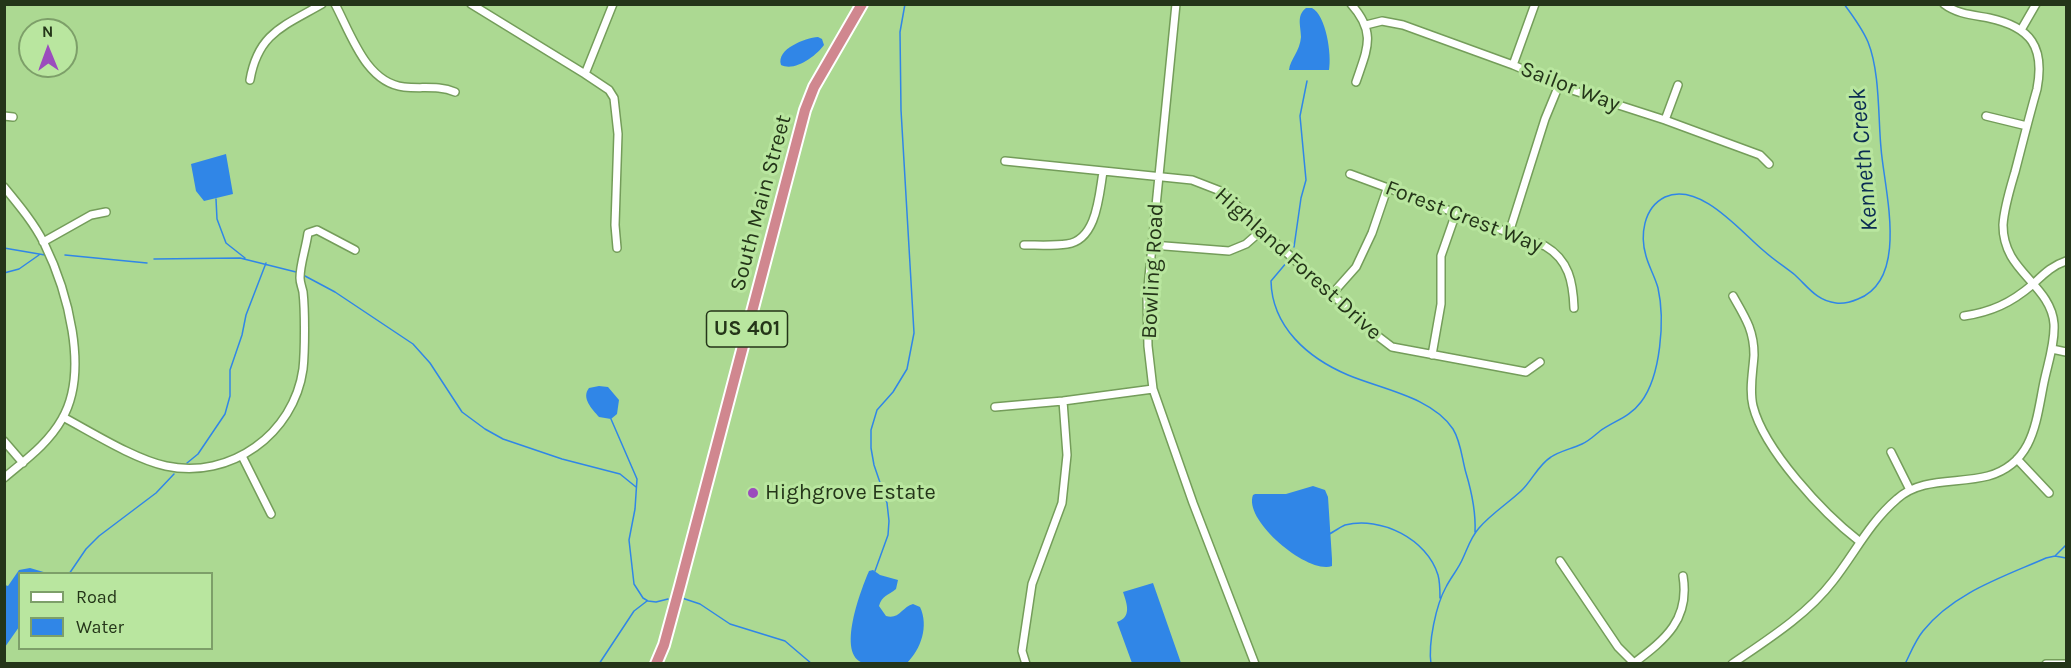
<!DOCTYPE html>
<style>
body{margin:0}
#map{position:relative;width:2071px;height:668px;overflow:hidden;background:#acd992;font-family:Karla,sans-serif}
canvas{display:block}
.frame{position:absolute;inset:0;border:6px solid #243519;pointer-events:none}
.legend{position:absolute;left:18px;top:572px;width:195px;height:78px;box-sizing:border-box;background:#b9e69f;border:2px solid #7d9f69;margin:0;padding:8px 10px;list-style:none;font-size:18px;color:#243519}
.legend li{display:flex;align-items:center;gap:12px;height:30px}
.legend b{width:30px;border:2px solid #7d9f69}
.north{position:absolute;left:18px;top:18px;width:60px;height:60px;box-sizing:border-box;background:#b9e69f;border:2px solid #7d9f69;border-radius:50%;rotate:359deg;font-size:16px;font-weight:700;line-height:24px;text-align:center;color:#243519}
.north::after{content:'';display:block;margin:auto;width:21px;height:27px;background:#9b4cbd;clip-path:polygon(50% 0,100% 100%,50% 72%,0 100%)}
</style>
<div id="map">
<canvas width="2071" height="668"></canvas>
<div class="frame"></div>
<ul class="legend">
<li><b style="height:8px;background:#fff"></b>Road</li>
<li><b style="height:16px;background:#3086e7"></b>Water</li>
</ul>
<div class="north">N</div>
</div>
<script>
const c = document.querySelector('canvas').getContext('2d');
c.lineJoin = 'round';
function paint(path, color) {
  c.fillStyle = color;
  c.fill(path, 'evenodd');
}
function trace(path, color, width, dash) {
  c.strokeStyle = color;
  c.lineWidth = width;
  c.lineCap = dash ? 'butt' : 'round';
  c.setLineDash(dash || []);
  c.stroke(path);
}
function drawText(font, color, halo, rows, align = 'center') {
  c.font = font + ' Karla,sans-serif';
  c.lineWidth = 6;
  c.setLineDash([]);
  c.textBaseline = 'middle';
  c.strokeStyle = halo;
  c.fillStyle = color;
  for (const [text, x, y, turn = 0] of rows) {
    c.save();
    c.translate(x, y);
    c.rotate((+turn || 0) * Math.PI / 180);
    c.textAlign = isNaN(turn) ? turn : align;
    if (halo) c.strokeText(text, 0, 0);
    c.fillText(text, 0, 0);
    c.restore();
  }
}
const water = new Path2D(`
 M 1306,8 L 1312,8 C 1326,15 1332,55 1329,70 L 1289,70 C 1290,60 1300,51 1301,37 C 1301,26 1296,16 1306,8 Z
 M 818,37 L 822,39 L 824,45 C 816,56 795,72 781,65 C 776,49 805,38 818,37 Z
 M 226,154 L 233,194 L 204,201 L 196,191 L 191,164 Z
 M 599,386 L 608,387 L 619,400 L 617,414 L 611,419 L 599,417 C 592,409 581,398 589,388 Z
 M 1313,486 L 1325,490 L 1328,497 L 1332,559 L 1332,566 C 1309,575 1243,521 1253,495 L 1255,494 L 1286,494 Z
 M 30,568 L 47,573 L 20,574 L 19,627 L 5,647 L 5,585 L 8,586 L 19,570 Z
 M 873,570 L 880,575 L 898,580 L 896,589 C 888,596 882,595 879,606 L 886,616 C 899,620 902,607 913,604 L 920,607 C 929,626 921,649 907,663 C 894,664 877,666 864,663 C 835,656 862,587 869,571 Z
 M 1153,583 L 1181,663 L 1132,663 L 1117,622 C 1132,617 1127,604 1123,592 Z`);
const stream = new Path2D(`
 M 216,199 L 217,219 L 226,243 L 245,258
 M 1294,247 L 1301,198 L 1306,180 L 1300,116 L 1307,81
 M 4,248 L 45,255
 M 65,255 L 147,263
 M 154,259 L 240,258 L 296,272
 M 1287,262 L 1271,281 C 1272,327 1308,358 1348,375 C 1381,389 1432,397 1453,429 C 1461,442 1462,459 1466,473 C 1472,493 1476,511 1475,532
 M 4,273 L 19,269 L 39,255
 M 305,276 L 335,292 L 413,344 L 430,363 L 462,412 L 485,429 L 503,439 L 562,459 L 620,474 L 636,487
 M 611,419 L 637,479 L 635,509 L 629,540 L 634,584 L 643,598 L 648,601 L 656,602 L 668,599
 M 187,463 L 198,454 L 225,414 L 230,396 L 230,370 L 242,335 L 246,315 L 266,263
 M 1329,534 C 1334,532 1340,527 1345,525 C 1381,516 1427,539 1438,575 C 1440,582 1440,590 1440,598
 M 2055,556 L 2066,545
 M 875,571 L 888,535 L 889,521 L 887,503 L 874,465 L 871,448 L 871,430 L 877,410 L 893,392 L 907,369 L 914,333 L 901,110 L 900,32 L 905,4
 M 69,574 L 86,549 L 99,536 L 156,493 L 174,474
 M 682,598 L 700,604 L 730,624 L 785,641 L 812,664
 M 599,664 L 634,611 L 647,601
 M 1431,664 C 1428,643 1436,605 1446,587 C 1451,577 1459,568 1463,558 C 1468,547 1471,537 1479,528 C 1491,514 1507,504 1521,491 C 1532,481 1538,465 1551,457 C 1560,451 1571,449 1582,444 C 1589,441 1594,436 1600,431 C 1614,421 1630,417 1641,402 C 1661,376 1665,319 1658,288 C 1655,277 1649,267 1646,256 C 1640,236 1643,208 1665,197 C 1700,181 1741,232 1764,251 C 1774,260 1785,267 1795,275 C 1808,287 1817,301 1836,303 C 1844,304 1851,302 1858,299 C 1910,279 1884,189 1881,148 C 1878,116 1880,72 1868,42 C 1862,28 1853,16 1844,4
 M 1905,664 C 1911,652 1915,641 1923,631 C 1953,593 2003,577 2046,558 L 2055,556 L 2066,558`);
const minor = new Path2D(`
 M 335,4 C 351,34 366,83 404,87 C 422,89 438,85 455,92
 M 471,4 L 585,74 L 609,90 L 614,98 L 618,134 L 615,225 L 617,248
 M 1176,4 L 1147,297 L 1148,346 L 1153,389 L 1193,503 L 1255,664
 M 1351,4 C 1377,33 1367,49 1356,82
 M 1366,25 L 1382,21 L 1403,25 L 1513,65 L 1572,90 L 1665,120 L 1760,155 L 1769,164
 M 2021,30 L 2036,4
 M 1513,65 L 1535,4
 M 585,74 L 613,4
 M 250,80 C 258,33 284,26 322,4
 M 4,116 L 13,117
 M 1986,116 L 2027,126
 M 1665,120 L 1678,85
 M 1005,161 L 1192,180 L 1223,192 L 1262,230 L 1375,334 L 1392,347 L 1526,372 L 1540,362
 M 1350,174 L 1545,246 C 1569,260 1573,282 1574,308
 M 4,187 C 18,204 34,223 44,243 C 67,290 90,371 62,419 C 48,444 25,460 4,478
 M 1509,233 L 1545,119 L 1559,85
 M 43,242 L 91,215 L 106,212
 M 1024,245 C 1038,245 1054,246 1067,244 C 1097,240 1099,195 1103,172
 M 1152,245 L 1229,251 L 1246,244 L 1262,230
 M 1332,294 L 1356,267 L 1372,233 L 1387,189
 M 1733,296 C 1745,317 1754,330 1754,355 C 1753,372 1749,389 1753,406 C 1764,450 1823,513 1859,541
 M 1964,316 C 1991,312 2011,303 2032,285 C 2043,275 2051,266 2066,261
 M 2052,349 L 2066,352
 M 1432,355 L 1441,304 L 1441,256 L 1456,213
 M 995,407 L 1063,401 L 1153,389
 M 63,417 C 93,433 134,459 166,466 C 230,480 294,434 303,369 C 305,350 305,310 303,292 C 302,287 300,283 300,278 C 300,264 306,248 308,233 L 317,230 L 355,250
 M 4,441 L 23,463
 M 1891,452 L 1910,490
 M 242,456 L 271,514
 M 2017,459 L 2049,493
 M 1560,561 L 1618,647 L 1635,664
 M 1634,663 C 1666,639 1690,619 1683,576
 M 1026,664 L 1022,651 L 1032,584 L 1062,503 L 1067,455 L 1063,401
 M 1732,664 C 1767,640 1807,615 1833,581 C 1855,553 1869,523 1897,499 C 1921,477 1958,484 1988,476 C 2034,463 2036,421 2044,382 C 2048,363 2055,343 2054,324 C 2052,295 2024,279 2011,256 C 2006,247 2003,236 2003,225 C 2004,208 2010,189 2015,172 C 2022,145 2029,117 2037,89 C 2045,47 2031,27 1989,18 C 1973,15 1957,14 1944,4
 M 2046,664 L 2066,664`);
const trunk = new Path2D(`
 M 656,664 L 664,645 L 680,586 L 805,110 L 814,87 L 862,4`);
const markers = [
 [753,493,6,"#9b4cbd"]
];
const shields = [
 [747,329,81]
];
const shieldNames = [
 ["US 401",747,329]
];
const streetNames = [
 ["Sailor Way",1570,87,21],
 ["South Main Street",761,203,-75],
 ["Forest Crest Way",1464,217,21],
 ["Highland Forest Drive",1298,264,42],
 ["Bowling Road",1153,271,-87]
];
const poiNames = [
 ["Highgrove Estate",765,493]
];
const waterNames = [
 ["Kenneth Creek",1864,160,-95]
];
paint(water, '#3086e7');
trace(stream, '#3086e7', 1.5);
trace(minor, '#749d5a', 10);
trace(trunk, '#fff', 14);
trace(minor, '#fff', 7);
trace(trunk, '#d0878f', 10);
for (const [x, y, r, color] of markers) {
  const dot = new Path2D();
  dot.arc(x, y, r, 0, 2 * Math.PI);
  c.fillStyle = color;
  c.fill(dot);
  trace(dot, '#b9e69f', 2);
}
for (const [x, y, w] of shields) {
  const box = new Path2D();
  box.roundRect(x - w / 2, y - 18, w, 36, 4.5);
  c.fillStyle = '#b9e69f';
  c.fill(box);
  trace(box, '#243519', 1.5);
}
drawText('bold 21px', '#243519', null, shieldNames);
drawText('22px', '#243519', '#b9e69f', streetNames);
drawText('22px', '#243519', '#b9e69f', poiNames, 'left');
drawText('italic 24px', '#0a2c52', '#b9e69f', waterNames);
</script>
